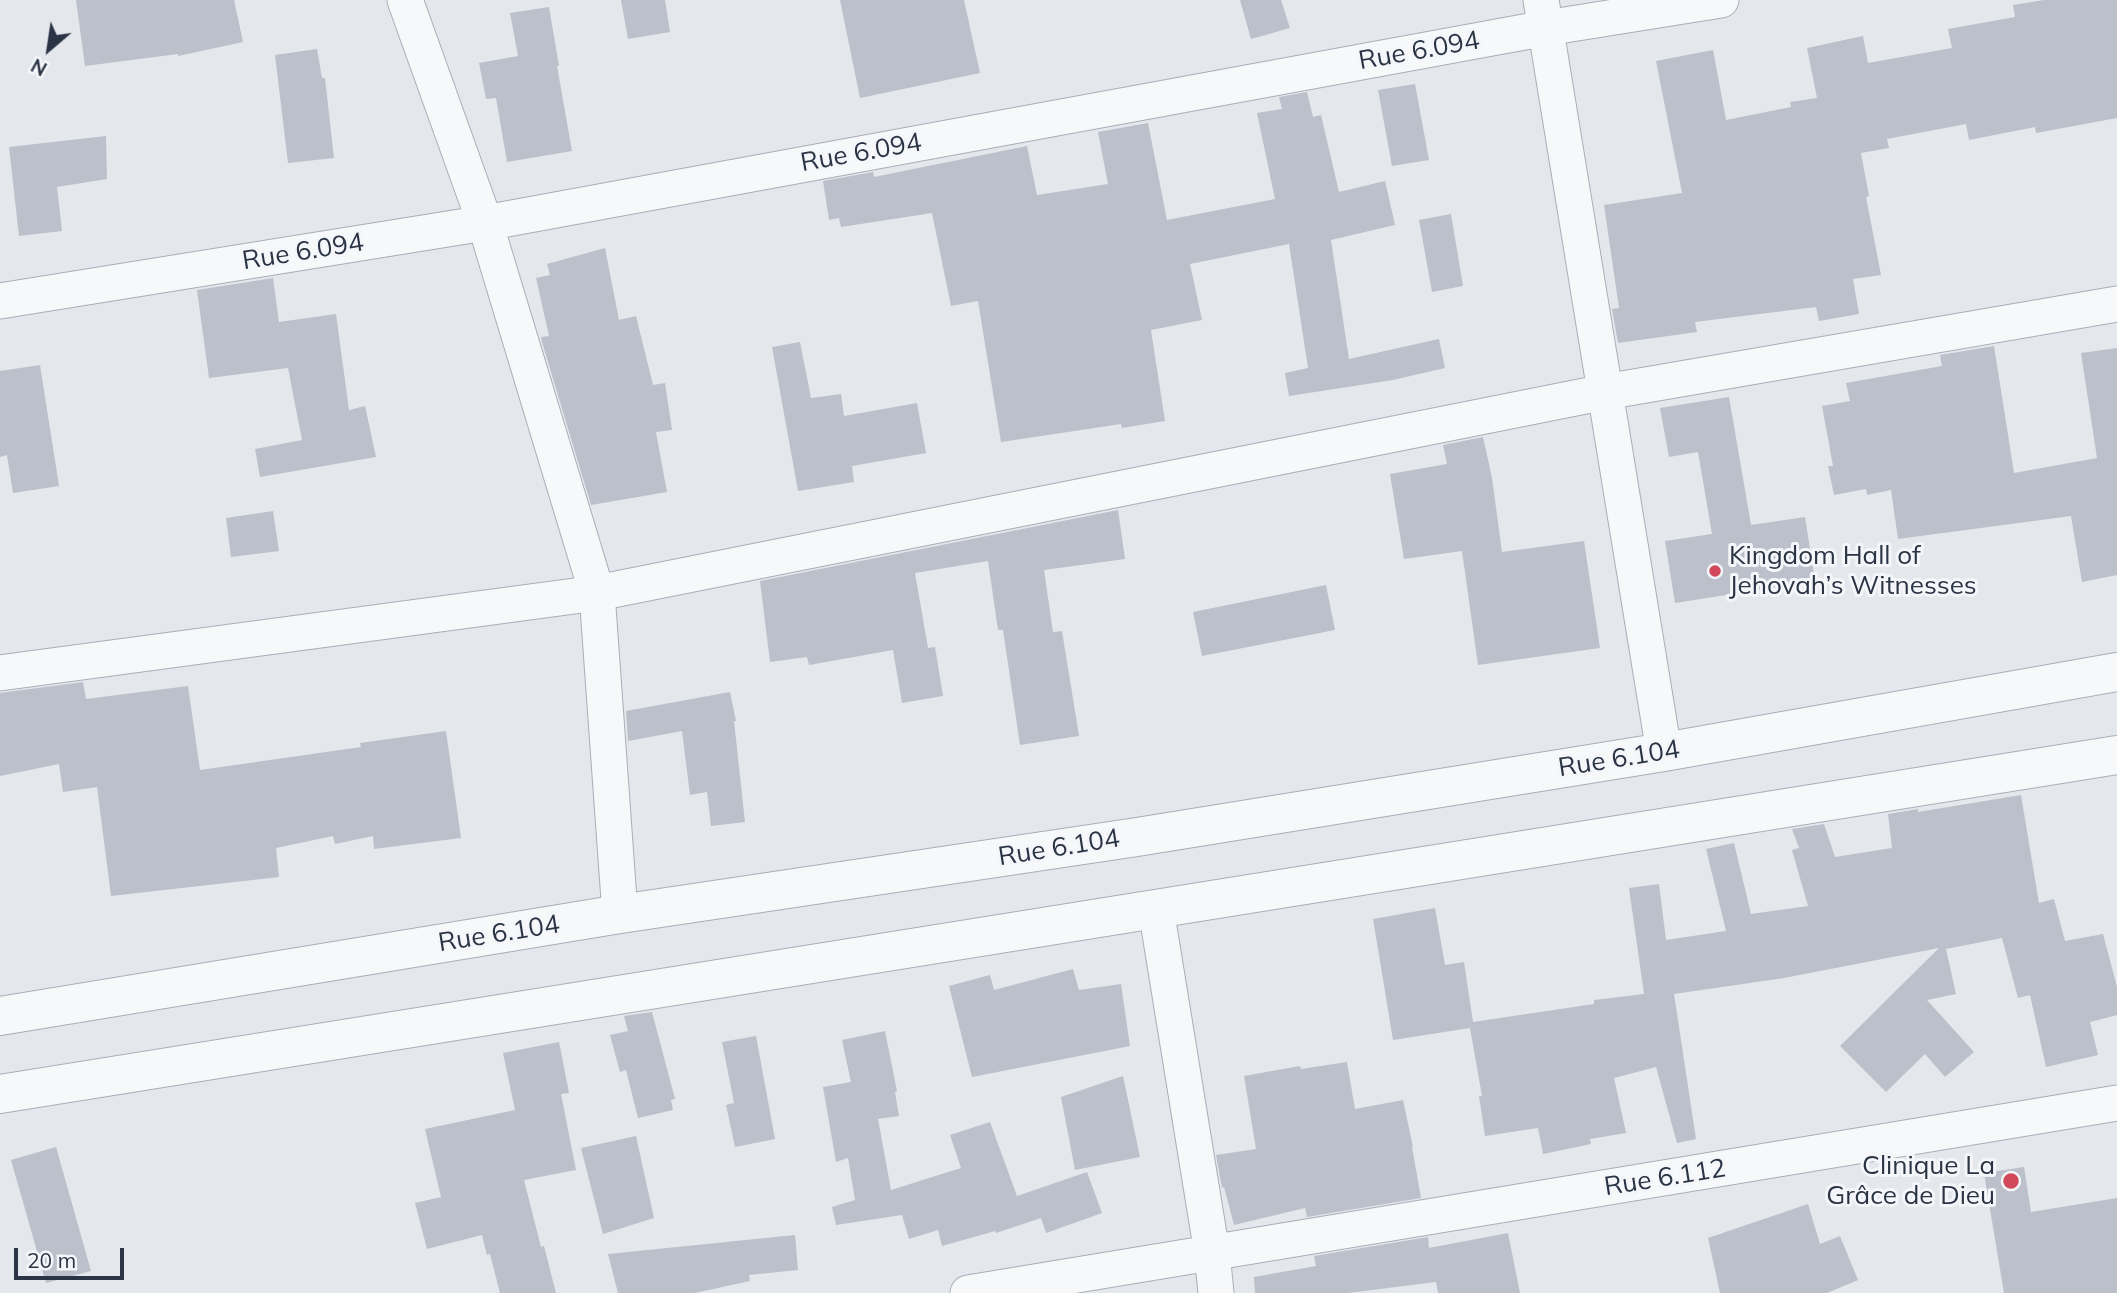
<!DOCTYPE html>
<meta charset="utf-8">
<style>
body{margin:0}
#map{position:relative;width:2117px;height:1293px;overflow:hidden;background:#e4e7ec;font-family:Mulish,sans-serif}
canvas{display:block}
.north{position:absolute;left:14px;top:14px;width:70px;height:70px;-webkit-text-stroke:5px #f4f6f9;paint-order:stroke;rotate:209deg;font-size:19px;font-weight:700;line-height:28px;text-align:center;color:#2b3445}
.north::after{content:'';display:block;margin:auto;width:24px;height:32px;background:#2b3445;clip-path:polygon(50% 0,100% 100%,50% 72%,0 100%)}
.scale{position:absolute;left:14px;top:1248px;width:110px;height:32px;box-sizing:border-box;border:4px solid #2b3445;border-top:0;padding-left:9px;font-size:21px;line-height:24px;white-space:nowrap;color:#2b3445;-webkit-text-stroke:5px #f4f6f9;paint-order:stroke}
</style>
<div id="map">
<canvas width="2117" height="1293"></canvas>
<div class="north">N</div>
<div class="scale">20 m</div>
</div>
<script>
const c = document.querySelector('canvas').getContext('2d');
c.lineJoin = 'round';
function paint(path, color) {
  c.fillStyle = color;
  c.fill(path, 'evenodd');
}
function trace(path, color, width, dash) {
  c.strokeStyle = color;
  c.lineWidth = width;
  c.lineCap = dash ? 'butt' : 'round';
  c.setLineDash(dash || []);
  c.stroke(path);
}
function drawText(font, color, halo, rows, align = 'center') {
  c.font = font + ' Mulish,sans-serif';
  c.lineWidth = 6;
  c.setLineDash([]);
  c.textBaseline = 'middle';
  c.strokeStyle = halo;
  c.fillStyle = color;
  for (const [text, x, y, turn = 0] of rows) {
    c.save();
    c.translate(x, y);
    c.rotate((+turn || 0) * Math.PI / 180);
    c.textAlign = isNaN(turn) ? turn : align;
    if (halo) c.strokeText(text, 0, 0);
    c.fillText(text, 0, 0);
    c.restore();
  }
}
const building = new Path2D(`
 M 76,0 L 234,0 L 243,42 L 178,56 L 178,54 L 85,66 Z
 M 621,0 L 665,0 L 670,32 L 628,39 Z
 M 840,0 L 964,0 L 980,73 L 860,98 Z
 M 1240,0 L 1281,0 L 1290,28 L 1251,39 Z
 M 2044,0 L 2117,0 L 2117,118 L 2036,133 L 2035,127 L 1969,140 L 1966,124 L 1887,139 L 1889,148 L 1861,153 L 1869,196 L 1866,197 L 1881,275 L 1853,279 L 1859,314 L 1819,321 L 1816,307 L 1695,322 L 1697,332 L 1618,343 L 1612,309 L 1619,308 L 1604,205 L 1682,193 L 1656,61 L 1713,50 L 1726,120 L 1791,107 L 1790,102 L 1817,98 L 1807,48 L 1863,36 L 1868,63 L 1952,48 L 1948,29 L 2015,17 L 2013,5 Z
 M 549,7 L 559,66 L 557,66 L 572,151 L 507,162 L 496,98 L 486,99 L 479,63 L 518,56 L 510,13 Z
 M 317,49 L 322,78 L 325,78 L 334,158 L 288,163 L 275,55 Z
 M 1415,84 L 1429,160 L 1392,166 L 1378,90 Z
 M 1307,92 L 1313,117 L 1321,115 L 1339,192 L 1385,181 L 1395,225 L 1331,240 L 1349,359 L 1439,339 L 1445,368 L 1393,380 L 1289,396 L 1285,373 L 1308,368 L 1289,244 L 1190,264 L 1202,320 L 1151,330 L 1165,421 L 1122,428 L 1121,424 L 1001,442 L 978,301 L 951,306 L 932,213 L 841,227 L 839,218 L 829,220 L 823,181 L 873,172 L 874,177 L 1027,146 L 1037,195 L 1108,184 L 1098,132 L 1148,123 L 1167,220 L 1275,199 L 1257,113 L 1282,109 L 1279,97 Z
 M 106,136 L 107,179 L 57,187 L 62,231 L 19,236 L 9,147 Z
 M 1451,214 L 1463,286 L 1432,292 L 1419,220 Z
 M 605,248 L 619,320 L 636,316 L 653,385 L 665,383 L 672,430 L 656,432 L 667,492 L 591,505 L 542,342 L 541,337 L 549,336 L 536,278 L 550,275 L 547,264 Z
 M 273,278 L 279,322 L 336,314 L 349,410 L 365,406 L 376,457 L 260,477 L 255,449 L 302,440 L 288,368 L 209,378 L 197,290 Z
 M 800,342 L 811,398 L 841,394 L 844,416 L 917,403 L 926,453 L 852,466 L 854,482 L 798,491 L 772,347 Z
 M 1994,346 L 2014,473 L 2097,458 L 2081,353 L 2117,348 L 2117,575 L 2082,582 L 2071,516 L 1898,539 L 1891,490 L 1867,495 L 1866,489 L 1834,495 L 1828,466 L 1833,466 L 1822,406 L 1850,401 L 1846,383 L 1942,366 L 1940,355 Z
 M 40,365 L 59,486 L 13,493 L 7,455 L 0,457 L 0,371 Z
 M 1729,397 L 1751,525 L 1805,517 L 1815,581 L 1675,603 L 1665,541 L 1712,534 L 1698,452 L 1669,457 L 1660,408 Z
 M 1483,437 L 1492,478 L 1502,552 L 1584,541 L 1600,648 L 1478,665 L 1462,551 L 1404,559 L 1390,474 L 1447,464 L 1443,445 Z
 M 1118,510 L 1125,559 L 1044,570 L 1053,632 L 1062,631 L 1079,736 L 1020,745 L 1003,630 L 998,630 L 988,561 L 915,573 L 928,648 L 935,647 L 943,696 L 902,703 L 893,650 L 809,665 L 807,657 L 770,662 L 760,581 Z
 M 273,511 L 279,551 L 231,557 L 226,518 Z
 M 1326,585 L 1335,630 L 1202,656 L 1193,612 Z
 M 83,682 L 86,699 L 188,686 L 200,770 L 361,747 L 360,743 L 446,731 L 461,838 L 374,849 L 373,836 L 335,844 L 333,836 L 276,848 L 279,877 L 111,896 L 97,787 L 63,792 L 59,764 L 0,776 L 0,693 Z
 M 730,692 L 736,721 L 734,721 L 745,822 L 711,826 L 707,792 L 690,795 L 682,731 L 628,741 L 626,711 Z
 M 2021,795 L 2039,903 L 2054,899 L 2065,941 L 2103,934 L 2117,987 L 2117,1015 L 2090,1022 L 2098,1055 L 2046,1067 L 2030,995 L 2018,998 L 2002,938 L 1946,949 L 1956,994 L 1927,1000 L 1974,1052 L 1945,1077 L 1925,1054 L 1886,1092 L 1840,1046 L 1939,948 L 1784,978 L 1674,994 L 1696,1139 L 1677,1143 L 1656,1067 L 1614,1078 L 1626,1133 L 1590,1139 L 1591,1144 L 1543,1154 L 1538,1128 L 1485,1136 L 1479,1096 L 1482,1096 L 1470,1028 L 1393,1040 L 1373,919 L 1435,908 L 1445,965 L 1464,962 L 1473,1022 L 1594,1004 L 1594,1000 L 1644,994 L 1629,888 L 1659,884 L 1666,940 L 1726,931 L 1706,849 L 1734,843 L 1751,914 L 1808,906 L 1792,850 L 1799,848 L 1792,829 L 1824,824 L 1835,857 L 1892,848 L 1888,814 L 1918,809 L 1918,812 Z
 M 1073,969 L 1079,990 L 1121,984 L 1130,1046 L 972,1077 L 949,986 L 990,975 L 994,990 Z
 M 652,1012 L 675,1099 L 671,1100 L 673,1110 L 638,1118 L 626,1070 L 620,1072 L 610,1035 L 628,1031 L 624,1016 Z
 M 885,1031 L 897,1091 L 895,1092 L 899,1116 L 878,1119 L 891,1190 L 961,1168 L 950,1135 L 990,1122 L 1017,1196 L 1087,1172 L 1102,1213 L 1046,1233 L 1041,1218 L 996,1233 L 995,1231 L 942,1246 L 938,1230 L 909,1239 L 902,1215 L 836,1225 L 832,1207 L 855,1200 L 848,1158 L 836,1162 L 823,1087 L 851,1082 L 842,1040 Z
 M 756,1036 L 775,1139 L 735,1147 L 726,1105 L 734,1103 L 722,1042 Z
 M 559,1042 L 569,1093 L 561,1094 L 576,1170 L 524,1180 L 541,1247 L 544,1246 L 556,1293 L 500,1293 L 490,1254 L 487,1255 L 482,1235 L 427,1249 L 415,1203 L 441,1197 L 425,1129 L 515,1110 L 503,1053 Z
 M 1347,1062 L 1355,1109 L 1403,1100 L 1413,1147 L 1412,1147 L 1421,1198 L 1307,1217 L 1305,1208 L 1234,1225 L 1224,1187 L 1222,1188 L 1216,1155 L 1256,1149 L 1244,1076 L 1300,1066 L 1301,1069 Z
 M 1123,1076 L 1140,1157 L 1075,1170 L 1061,1097 Z
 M 636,1136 L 654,1218 L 603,1234 L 581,1148 Z
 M 56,1147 L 91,1271 L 46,1283 L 11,1160 Z
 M 2024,1167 L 2031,1212 L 2117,1198 L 2117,1293 L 2004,1293 L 1984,1173 Z
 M 1808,1204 L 1820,1244 L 1840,1236 L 1858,1280 L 1827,1293 L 1720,1293 L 1708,1238 Z
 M 1508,1233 L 1520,1293 L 1438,1293 L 1436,1282 L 1348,1293 L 1255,1293 L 1254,1277 L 1316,1266 L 1314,1256 L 1428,1237 L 1429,1248 Z
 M 795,1235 L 798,1270 L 749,1275 L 750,1281 L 695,1293 L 618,1293 L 608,1254 Z`);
const minor = new Path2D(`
 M 405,0 L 485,223 L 597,593 L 620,914
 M 1541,0 L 1664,752
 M 0,301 L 485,223 L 1546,28 L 1721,0
 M 0,673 L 597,593 L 1605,392 L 2117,304
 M 1156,909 L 1212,1253 L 1216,1293
 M 968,1293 L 2117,1103`);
const tertiary = new Path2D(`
 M 0,1016 L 620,914 L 1137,837 L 1664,752 L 2117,672
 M 0,1094 L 2117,755`);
const markers = [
 [1715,571,7,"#d1495b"],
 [2011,1181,9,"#d1495b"]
];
const streetNames = [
 ["Rue 6.094",1419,51,-10],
 ["Rue 6.094",861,153,-10],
 ["Rue 6.094",303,252,-9],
 ["Rue 6.104",1619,759,-9],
 ["Rue 6.104",1059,848,-9],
 ["Rue 6.104",499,934,-9],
 ["Rue 6.112",1665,1178,-9]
];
const poiNames = [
 ["Kingdom Hall of",1729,556],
 ["Jehovah’s Witnesses",1729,586],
 ["Clinique La",1995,1166,"right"],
 ["Grâce de Dieu",1995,1196,"right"]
];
paint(building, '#bbc0ca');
trace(minor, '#a9aeb7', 37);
trace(tertiary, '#a9aeb7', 40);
trace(minor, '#f7f8fa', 35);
trace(tertiary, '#f7f8fa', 38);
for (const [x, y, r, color] of markers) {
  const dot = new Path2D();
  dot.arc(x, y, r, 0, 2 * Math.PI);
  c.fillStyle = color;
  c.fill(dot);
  trace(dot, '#f4f6f9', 2.5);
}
drawText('26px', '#2b3445', '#f4f6f9', streetNames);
drawText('26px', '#2b3445', '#f4f6f9', poiNames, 'left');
</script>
